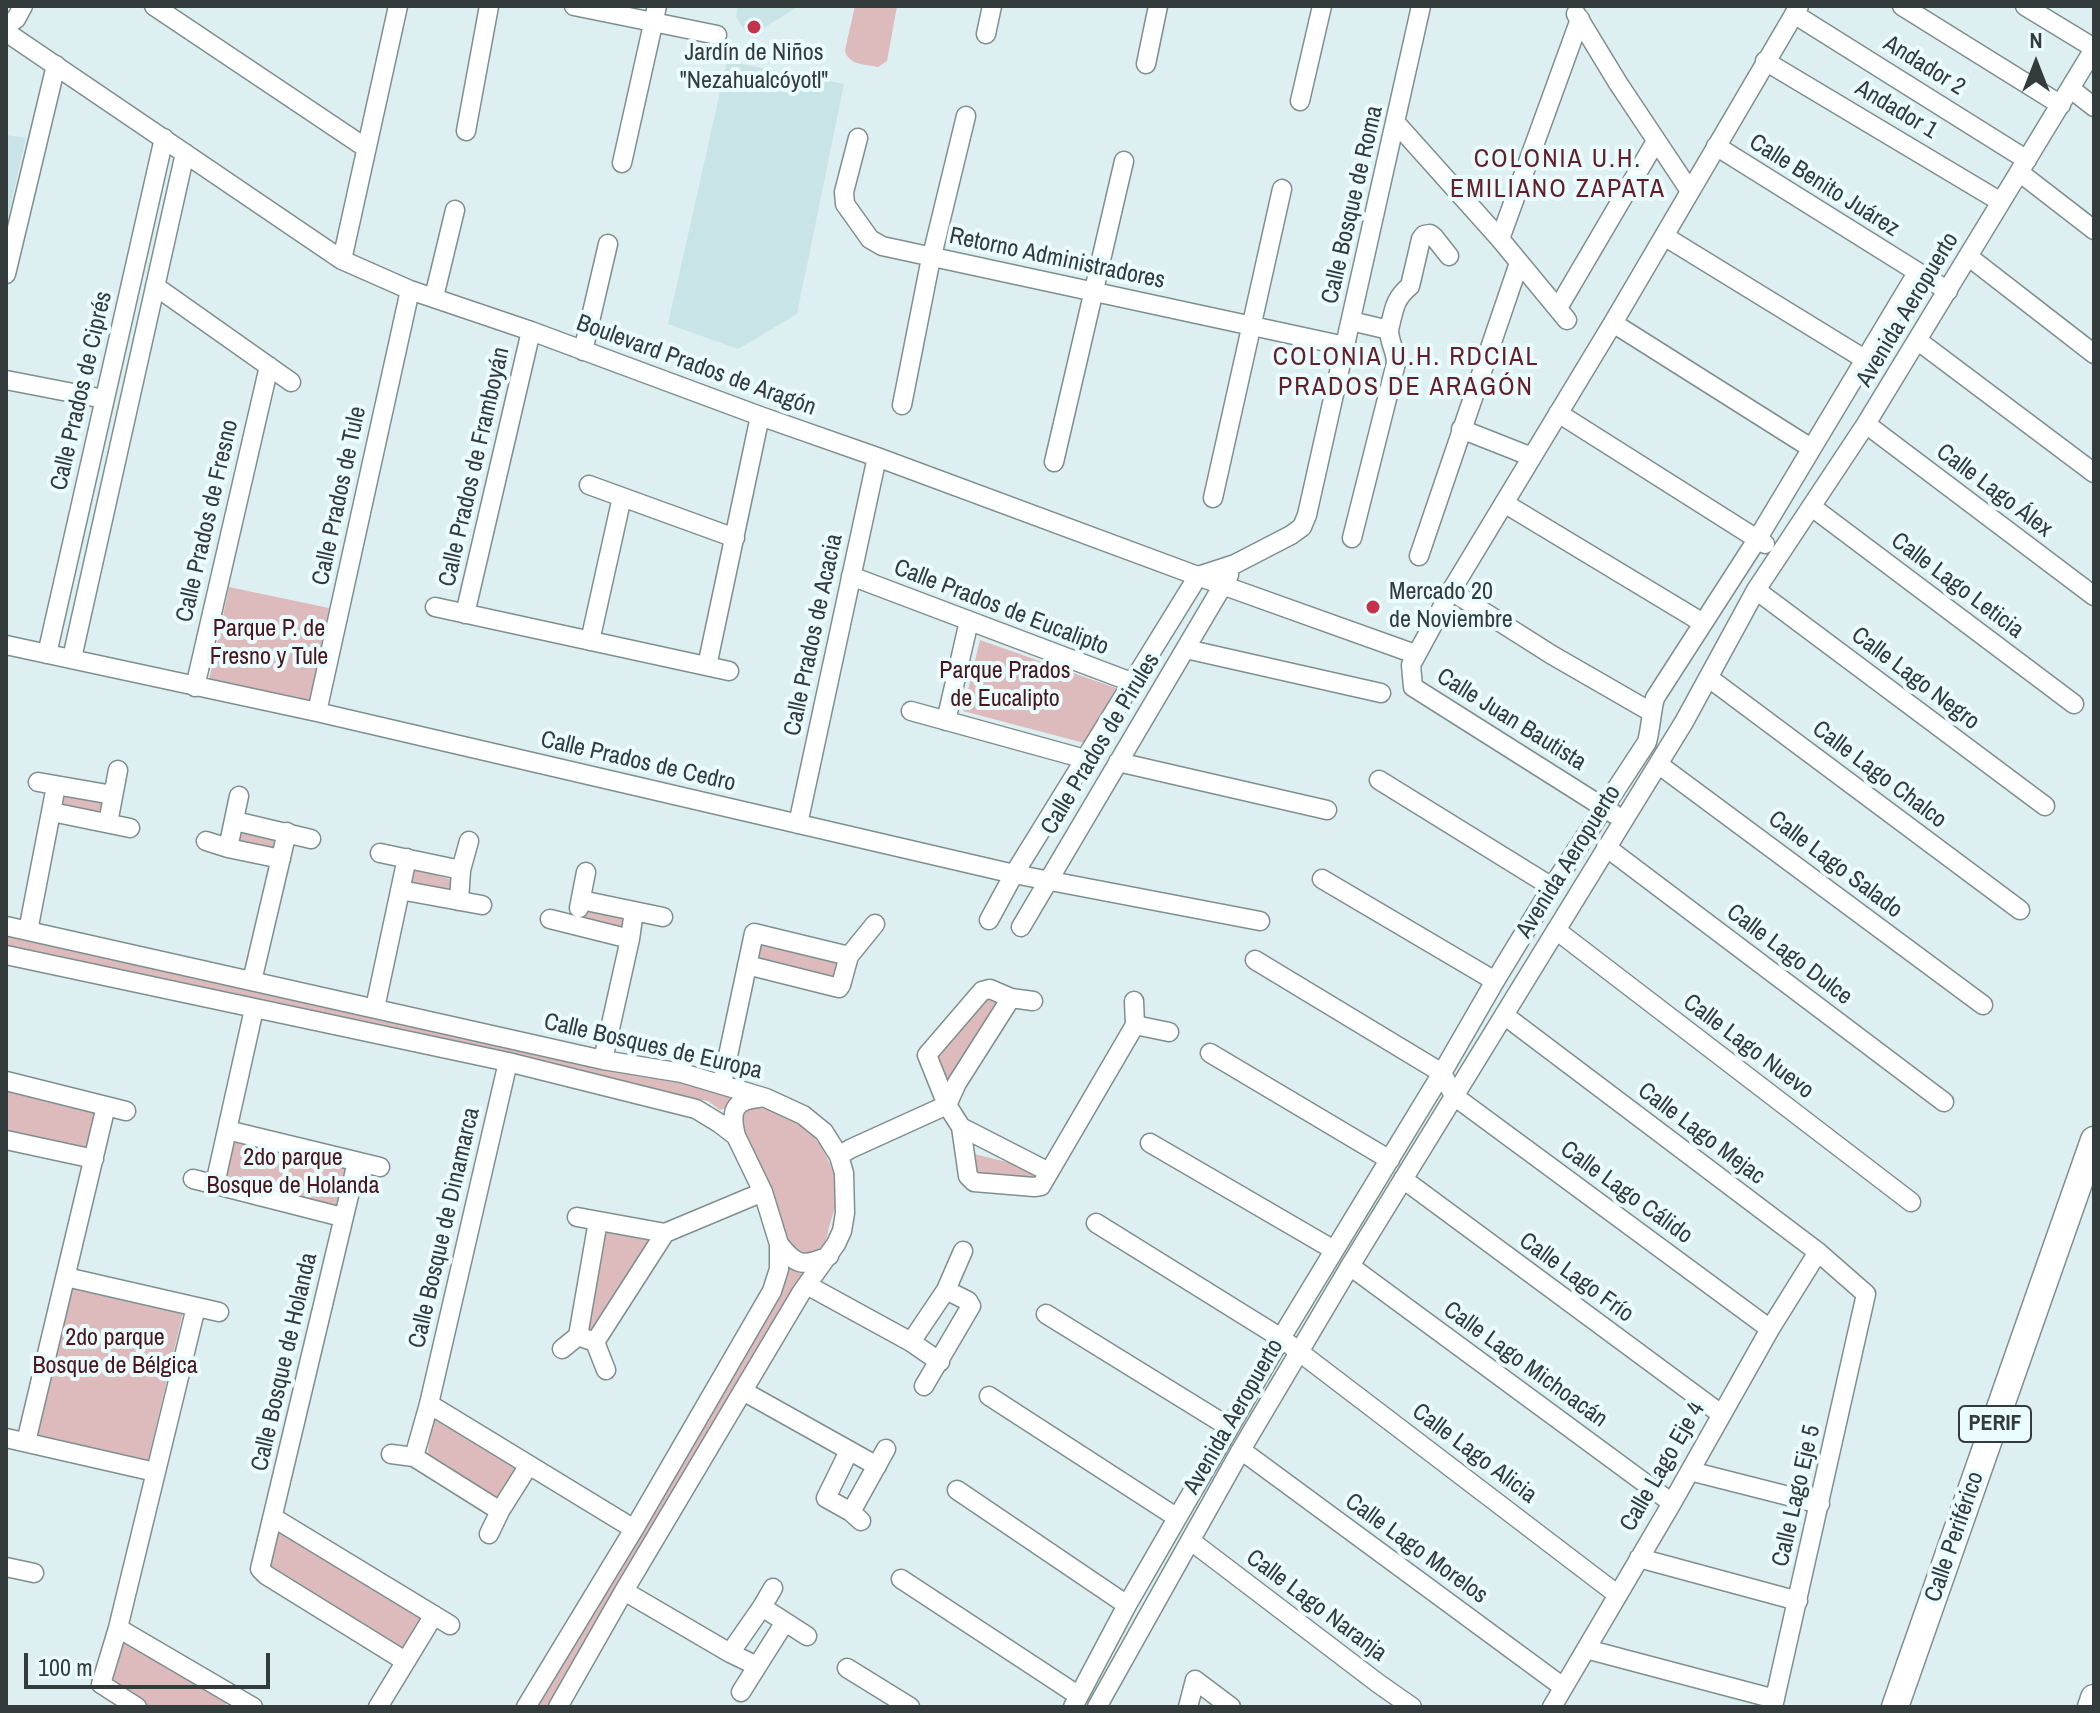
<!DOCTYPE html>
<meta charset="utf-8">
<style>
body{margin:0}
#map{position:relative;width:2100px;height:1713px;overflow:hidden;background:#ddeff0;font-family:"Archivo Narrow",sans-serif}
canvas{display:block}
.frame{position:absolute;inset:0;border:8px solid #343b3c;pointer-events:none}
.north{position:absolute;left:1996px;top:24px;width:80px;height:80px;-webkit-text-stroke:6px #eafcfe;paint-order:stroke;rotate:0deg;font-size:22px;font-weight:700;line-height:32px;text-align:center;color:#343b3c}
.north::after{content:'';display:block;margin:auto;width:28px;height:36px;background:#343b3c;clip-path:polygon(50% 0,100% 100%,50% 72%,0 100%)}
.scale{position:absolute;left:24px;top:1653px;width:246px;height:36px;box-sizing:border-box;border:4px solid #343b3c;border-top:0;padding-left:10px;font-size:24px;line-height:28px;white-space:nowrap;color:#343b3c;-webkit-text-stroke:6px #eafcfe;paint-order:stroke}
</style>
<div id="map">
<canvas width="2100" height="1713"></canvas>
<div class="frame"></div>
<div class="north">N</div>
<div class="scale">100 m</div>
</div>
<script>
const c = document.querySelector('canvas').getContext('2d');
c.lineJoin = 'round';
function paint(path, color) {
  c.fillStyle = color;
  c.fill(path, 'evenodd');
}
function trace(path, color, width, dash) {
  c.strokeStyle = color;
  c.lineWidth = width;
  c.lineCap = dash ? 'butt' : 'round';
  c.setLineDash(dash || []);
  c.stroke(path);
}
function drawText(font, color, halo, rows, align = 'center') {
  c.font = font + ' "Archivo Narrow",sans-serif';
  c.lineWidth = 8;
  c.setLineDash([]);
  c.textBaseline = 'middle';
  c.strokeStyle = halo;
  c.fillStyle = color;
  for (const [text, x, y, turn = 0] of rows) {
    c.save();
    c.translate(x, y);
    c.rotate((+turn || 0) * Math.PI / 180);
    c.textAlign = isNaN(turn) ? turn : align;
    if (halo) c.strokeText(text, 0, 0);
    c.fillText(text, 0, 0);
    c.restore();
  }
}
const built = new Path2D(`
 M 738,6 L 799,6 L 749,37 L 736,17 Z
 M 727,61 L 844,84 L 797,314 L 738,349 L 668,324 Z
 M 6,135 L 26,138 L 6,225 Z`);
const green = new Path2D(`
 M 855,6 L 897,6 L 887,61 L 878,67 C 864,64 848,65 845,50 Z
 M 229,587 L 329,608 L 310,701 L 209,680 Z
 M 980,640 L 1116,688 L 1088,744 L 963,711 Z
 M 65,796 L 104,802 L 105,807 L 97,815 L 60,808 Z
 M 237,828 L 279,836 L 276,852 L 233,845 Z
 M 411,867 L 452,880 L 448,893 L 408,886 Z
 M 586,905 L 628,914 L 625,933 L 582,923 Z
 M 6,933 L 632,1063 L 731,1097 L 730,1106 L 720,1110 L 708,1101 L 662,1093 L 6,950 Z
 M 757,938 L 839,959 L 833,982 L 753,962 Z
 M 982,998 L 1000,1004 L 949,1092 L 935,1055 Z
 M 6,1086 L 95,1109 L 86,1150 L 6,1133 Z
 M 754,1106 C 797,1107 829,1145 836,1185 C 839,1199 833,1214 829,1227 C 827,1238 824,1253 810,1256 C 804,1256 797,1252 792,1250 L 739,1133 C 740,1120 741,1112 754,1106 Z
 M 234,1135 L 320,1155 L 345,1169 L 335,1208 L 222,1178 Z
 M 970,1153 L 1036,1169 L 1030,1185 L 975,1180 Z
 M 602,1228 L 652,1237 L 596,1332 L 584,1328 Z
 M 784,1260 L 815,1269 L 548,1707 L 533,1707 L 783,1288 L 785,1276 Z
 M 72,1283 L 184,1308 L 147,1465 L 37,1438 Z
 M 434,1412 L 521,1468 L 499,1504 L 427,1458 Z
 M 280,1528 L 427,1619 L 406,1651 L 273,1576 C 265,1555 269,1548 280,1528 Z
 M 123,1638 L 229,1699 L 225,1707 L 150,1707 L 109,1682 Z`);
const minor = new Path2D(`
 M 154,6 L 366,148
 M 574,6 L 717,35
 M 1902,6 L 2061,105
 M 2025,6 L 2094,48
 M 1576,14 L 1618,83 L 1690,191
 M 1794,14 L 2027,160
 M 6,25 L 16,19 L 23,6
 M 6,32 L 342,260 L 410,290 L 531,331 L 760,416 L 877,457 L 1222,585 L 1415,654
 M 986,34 L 992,6
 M 1765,61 L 2001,202
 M 1146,64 L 1158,6
 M 2071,89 L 2094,107
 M 1300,101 L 1322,6
 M 1396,123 L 1500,239 L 1567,320
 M 466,131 L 489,6
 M 858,138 L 844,192 L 845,204 L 870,239 L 882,246 L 1345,346
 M 1716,146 L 1948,291
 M 622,163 L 657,6
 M 2019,172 L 2094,230
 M 1664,236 L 1866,360
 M 1500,239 L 1580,19
 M 1969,257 L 2094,354
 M 342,260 L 398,6
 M 6,274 L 56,65
 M 155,286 L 291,382
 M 434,297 L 455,210
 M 1558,308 L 1656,141
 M 1351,321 L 1389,330 C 1389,342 1396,351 1396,363 L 1352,538
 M 1613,323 L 1811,448
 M 1389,330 C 1394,310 1394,299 1410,286 L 1421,239 L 1424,235 L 1430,234 L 1434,237 L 1449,256
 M 1917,340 L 2094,473
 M 583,351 L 608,244
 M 6,380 L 104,399
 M 902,405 L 929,268 L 966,116
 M 1558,413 L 1765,544
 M 1866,424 L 2094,596
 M 1461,429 L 1532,457
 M 1054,462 L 1124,161
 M 589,485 L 735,538
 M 1213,498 L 1282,189
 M 1504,503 L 1703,623
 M 1812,507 L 2074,704
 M 1419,556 L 1519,263
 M 851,576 L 1134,683
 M 1198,576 L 1235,564 L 1291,535 L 1302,527 L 1307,515 L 1421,6
 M 1756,590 L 2045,806
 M 1451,591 L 1552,655 L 1651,712
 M 435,607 L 729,671
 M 465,614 L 531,331
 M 590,641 L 622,497
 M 6,645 L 317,712 L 1014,874 L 1260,921
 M 1186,649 L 1381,693
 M 47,654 L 164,138
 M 72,658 L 185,153
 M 707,666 L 760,416
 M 1709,678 L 2020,910
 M 195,687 L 269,366
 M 911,711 L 1085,759
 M 317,712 L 410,290
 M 946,721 L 969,621
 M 1118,762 L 1327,810
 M 1658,764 L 1983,1005
 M 1379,780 L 1552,887
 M 38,782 L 113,795
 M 52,812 L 130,828
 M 1614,814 L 1413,687 L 1411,665 L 1451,591 L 1613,323 L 1799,6
 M 235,821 L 311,839
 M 108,823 L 118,770
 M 798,824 L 877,457
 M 206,841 L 228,848 L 281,859
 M 1606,847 L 1944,1102
 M 228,848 L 239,796
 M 380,853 L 461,870
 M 1322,879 L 1495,981
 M 400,890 L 482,905
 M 581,900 L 663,917
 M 459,901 L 461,870 L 469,841
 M 579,908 L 586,872
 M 550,919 L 630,939
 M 989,920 L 1014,874 L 1198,576
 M 6,926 L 603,1060 L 682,1073 L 766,1098 L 803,1115 L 824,1132 L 839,1156 L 844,1173 L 845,1213 L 842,1231 L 836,1244 L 801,1293 L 624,1591 L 558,1707
 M 1021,927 L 1229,575
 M 1556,930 L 1911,1202
 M 28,931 L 56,786
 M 6,955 L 508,1062 L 696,1109 L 719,1123 L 736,1136 L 763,1192 L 779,1244 L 779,1269 L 772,1291 L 634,1529 L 526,1707
 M 1255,960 L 1442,1073 L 1454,1096 L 1770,1329
 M 747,965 L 839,988 L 841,985 L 849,956 L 875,924
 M 252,981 L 287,832
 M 1033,1001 L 1011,998 L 990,989 L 982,991 L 927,1055 L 947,1105 L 961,1127 L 968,1176 L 974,1182 L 1034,1187 L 1041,1186 L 1135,1025
 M 1134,1001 L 1135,1025 L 1169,1032
 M 375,1008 L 407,858
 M 1504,1015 L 1818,1252 L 1866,1294 L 1773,1707
 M 1210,1053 L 1390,1160
 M 603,1060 L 630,939 L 634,911
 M 6,1081 L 126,1111
 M 722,1084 L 754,933 L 849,956
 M 961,1127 L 1049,1172
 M 227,1130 L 380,1167
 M 736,1136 C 730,1112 733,1100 759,1098
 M 6,1140 L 94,1159
 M 1150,1143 L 1334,1250
 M 839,1156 L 850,1149 L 947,1105 L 957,1083 L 1011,998
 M 357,1162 L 260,1569 L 266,1575 L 405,1661
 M 193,1179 L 342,1217
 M 1403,1179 L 1721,1414
 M 215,1184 L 254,1009
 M 577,1217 L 665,1233
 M 1096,1223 L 1281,1338 L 1618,1595
 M 779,1244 C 796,1266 803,1267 829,1256
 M 1350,1266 L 1672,1503
 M 66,1277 L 219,1312
 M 807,1285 L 911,1342 L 940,1362
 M 1046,1314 L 1229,1427
 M 578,1336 L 598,1221
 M 595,1342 L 665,1233 L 763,1192
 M 911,1342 L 946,1290 L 963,1251
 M 562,1349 L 578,1336 L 595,1342 L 606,1370
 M 924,1386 L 971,1306 L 968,1301 L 946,1290
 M 743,1391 L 877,1466
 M 989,1396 L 1176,1517
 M 429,1404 L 634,1529
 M 6,1438 L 155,1472
 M 26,1442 L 106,1106
 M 1241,1450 L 1563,1687
 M 849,1451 L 826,1498 L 851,1512 L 861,1521
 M 391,1454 L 414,1457 L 500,1511
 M 414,1457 L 429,1404 L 508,1062
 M 1690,1471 L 1820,1504
 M 957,1490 L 1127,1605
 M 851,1512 L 886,1449
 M 274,1518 L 450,1625
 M 489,1534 L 500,1511 L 529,1465
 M 1191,1541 L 1379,1684 L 1412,1707
 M 1639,1558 L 1798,1601
 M 6,1567 L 34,1573
 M 901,1579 L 1079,1696
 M 624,1591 L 730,1653 L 757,1666
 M 762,1607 L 807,1636
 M 118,1628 L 253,1707
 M 1586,1649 L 1775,1699
 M 730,1653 L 762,1607 L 773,1588
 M 847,1668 L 910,1707
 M 741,1692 L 785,1622
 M 137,1707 L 101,1684 L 118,1628 L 196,1307
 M 378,1707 L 434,1615
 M 1073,1707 L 1127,1605 L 1281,1338 L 1442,1073 L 1495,981 L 1552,887 L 1647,742 C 1651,727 1651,713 1655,698 L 1758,538 L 1917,273
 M 1097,1707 L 1241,1450 L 1350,1266 L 1684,722 L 1756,590 L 1866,424 L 2094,49
 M 1188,1707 L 1195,1680 L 1231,1707
 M 1552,1707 L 1672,1503 L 1770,1329 L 1818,1252`);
const highway = new Path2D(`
 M 1895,1707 L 2094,1140
 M 2091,1707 L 2094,1698`);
const markers = [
 [754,27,8,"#c4334b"],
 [1373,607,8,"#c4334b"]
];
const shields = [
 [1995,1424,72]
];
const shieldNames = [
 ["PERIF",1995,1424]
];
const poiNames = [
 ["Jardín de Niños",754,54],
 ["\"Nezahualcóyotl\"",754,82],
 ["Mercado 20",1389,593,"left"],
 ["de Noviembre",1389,621,"left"]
];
const streetNames = [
 ["Andador 2",1924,66,32],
 ["Andador 1",1896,110,31],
 ["Calle Benito Juárez",1824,186,32],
 ["Calle Bosque de Roma",1353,205,-77],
 ["Retorno Administradores",1057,259,12],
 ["Avenida Aeropuerto",1908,310,-59],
 ["Boulevard Prados de Aragón",696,366,20],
 ["Calle Prados de Ciprés",82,391,-77],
 ["Calle Prados de Framboyán",475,467,-77],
 ["Calle Lago Álex",1994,491,37],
 ["Calle Prados de Tule",340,496,-78],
 ["Calle Prados de Fresno",208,521,-77],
 ["Calle Lago Leticia",1957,586,37],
 ["Calle Prados de Eucalipto",1001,608,21],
 ["Calle Prados de Acacia",814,635,-78],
 ["Calle Lago Negro",1915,679,37],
 ["Calle Juan Bautista",1511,720,32],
 ["Calle Prados de Pirules",1101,744,-59],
 ["Calle Prados de Cedro",638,762,13],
 ["Calle Lago Chalco",1879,775,37],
 ["Avenida Aeropuerto",1569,862,-58],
 ["Calle Lago Salado",1835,865,37],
 ["Calle Lago Dulce",1789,955,37],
 ["Calle Bosques de Europa",653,1047,13],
 ["Calle Lago Nuevo",1748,1047,37],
 ["Calle Lago Mejac",1701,1134,37],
 ["Calle Lago Cálido",1626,1193,36],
 ["Calle Bosque de Dinamarca",445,1228,-77],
 ["Calle Lago Frío",1576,1278,36],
 ["Calle Bosque de Holanda",285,1362,-77],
 ["Calle Lago Michoacán",1525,1365,36],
 ["Avenida Aeropuerto",1234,1417,-60],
 ["Calle Lago Alicia",1474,1454,37],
 ["Calle Lago Eje 4",1663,1467,-60],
 ["Calle Lago Eje 5",1797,1496,-77],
 ["Calle Periférico",1955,1537,-71],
 ["Calle Lago Morelos",1416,1549,36],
 ["Calle Lago Naranja",1316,1606,37]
];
const parkNames = [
 ["Parque P. de",269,630],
 ["Fresno y Tule",269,658],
 ["Parque Prados",1005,672],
 ["de Eucalipto",1005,700],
 ["2do parque",293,1159],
 ["Bosque de Holanda",293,1187],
 ["2do parque",115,1339],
 ["Bosque de Bélgica",115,1367]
];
const neighbourhoodNames = [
 ["COLONIA U.H.",1558,160],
 ["EMILIANO ZAPATA",1558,190],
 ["COLONIA U.H. RDCIAL",1406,358],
 ["PRADOS DE ARAGÓN",1406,388]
];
paint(built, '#c9e4e7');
paint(green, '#ddbbbc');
trace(minor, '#7e8f90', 21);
trace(highway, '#7e8f90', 29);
trace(minor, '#fff', 18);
trace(highway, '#fff', 26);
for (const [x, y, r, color] of markers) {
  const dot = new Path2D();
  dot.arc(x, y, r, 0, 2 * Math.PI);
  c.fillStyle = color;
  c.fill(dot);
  trace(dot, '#eafcfe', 3);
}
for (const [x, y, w] of shields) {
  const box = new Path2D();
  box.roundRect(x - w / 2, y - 18, w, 36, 6);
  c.fillStyle = '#eafcfe';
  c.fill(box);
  trace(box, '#343b3c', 2);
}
drawText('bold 22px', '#343b3c', null, shieldNames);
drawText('24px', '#343b3c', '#eafcfe', poiNames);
drawText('24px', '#343b3c', '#eafcfe', streetNames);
drawText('24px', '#49161c', '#eafcfe', parkNames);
c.letterSpacing = '2px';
drawText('26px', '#631e27', '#eafcfe', neighbourhoodNames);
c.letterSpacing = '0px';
</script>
